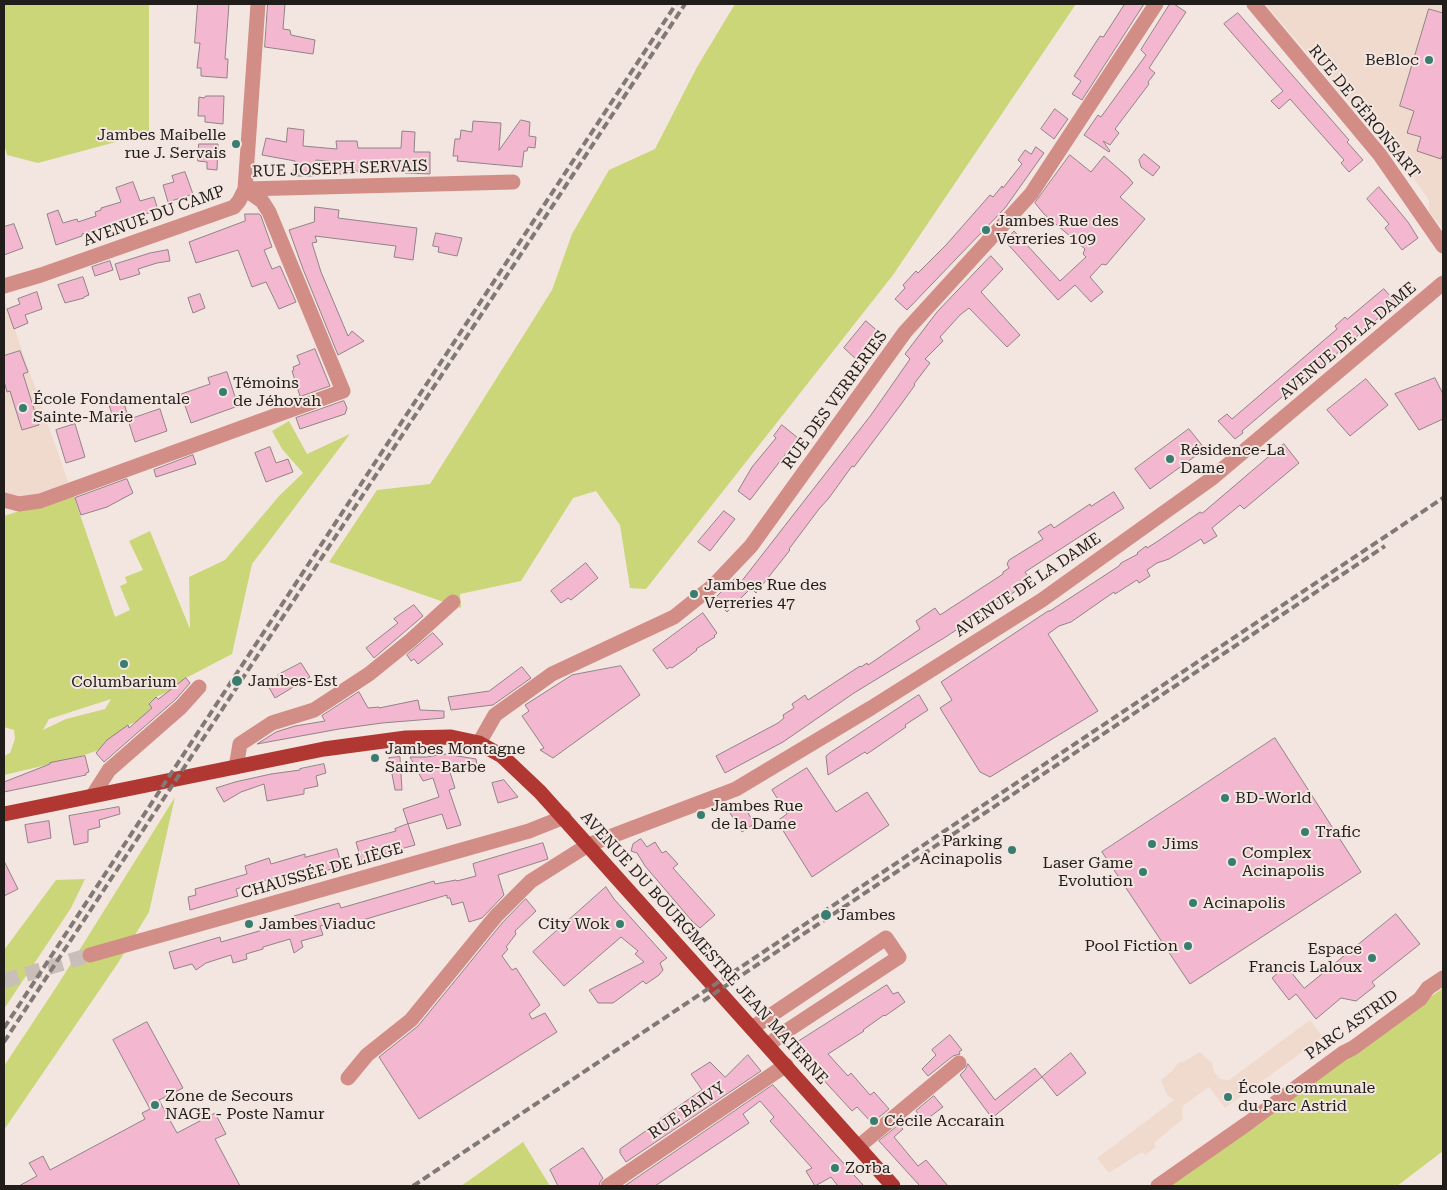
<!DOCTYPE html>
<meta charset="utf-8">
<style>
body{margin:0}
#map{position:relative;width:1447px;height:1190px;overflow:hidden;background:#f3e6e0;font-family:"Roboto Serif",serif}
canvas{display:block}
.frame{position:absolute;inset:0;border:5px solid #211d1a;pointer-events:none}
</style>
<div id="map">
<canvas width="1447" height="1190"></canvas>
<div class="frame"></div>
</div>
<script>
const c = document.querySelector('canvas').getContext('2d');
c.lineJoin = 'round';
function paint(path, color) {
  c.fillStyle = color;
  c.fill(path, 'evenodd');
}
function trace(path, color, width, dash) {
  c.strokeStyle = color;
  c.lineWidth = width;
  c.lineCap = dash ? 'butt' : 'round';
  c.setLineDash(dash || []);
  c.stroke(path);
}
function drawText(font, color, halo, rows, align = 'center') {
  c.font = font + ' "Roboto Serif",serif';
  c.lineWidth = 4;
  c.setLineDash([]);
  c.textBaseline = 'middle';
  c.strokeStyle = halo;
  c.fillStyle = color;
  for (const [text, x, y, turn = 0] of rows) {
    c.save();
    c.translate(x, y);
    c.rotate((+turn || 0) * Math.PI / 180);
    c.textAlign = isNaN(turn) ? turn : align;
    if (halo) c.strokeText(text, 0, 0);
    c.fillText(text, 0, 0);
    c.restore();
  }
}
const education = new Path2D(`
 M 1265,4 L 1443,4 L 1443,229 L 1429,212 L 1429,200 L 1377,126 L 1365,120 Z
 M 4,299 L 70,487 L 39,498 L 4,496 Z
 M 1310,1020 L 1323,1037 L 1225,1108 L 1209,1087 L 1183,1106 L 1182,1113 L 1183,1119 L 1154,1143 L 1156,1147 L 1145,1155 L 1142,1152 L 1109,1173 L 1097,1158 L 1174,1100 L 1167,1095 L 1161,1080 L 1172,1071 L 1179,1062 L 1183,1062 L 1200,1052 L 1212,1063 L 1214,1072 L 1220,1079 L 1229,1080 Z`);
const green = new Path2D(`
 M 4,4 L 149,4 L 149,133 L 38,163 L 7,155 L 4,143 Z
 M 735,4 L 1076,4 L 893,275 L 646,589 L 630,588 L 620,525 L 596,491 L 573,498 L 521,581 L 460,594 L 461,608 L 329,562 L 377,490 L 430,484 L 552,290 L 572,234 L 609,170 L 655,149 L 697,67 Z
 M 289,421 L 307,454 L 350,434 L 252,564 L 232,654 L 186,678 L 169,691 L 156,697 L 149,703 L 152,708 L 138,721 L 128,725 L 99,750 L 72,759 L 4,775 L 4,756 L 10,753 L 15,739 L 14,730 L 4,727 L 4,516 L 73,494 L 115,617 L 130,610 L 120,586 L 127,583 L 125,577 L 143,570 L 129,541 L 150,531 L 190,629 L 189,577 L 225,560 L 279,496 L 303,473 L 282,449 L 272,431 ZM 111,699 L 105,709 L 66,719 L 43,730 L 49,719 Z
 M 175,797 L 149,912 L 118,963 L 4,1130 L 4,1066 L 57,986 Z
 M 85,879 L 71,908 L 4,1009 L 4,982 L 8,975 L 4,973 L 4,950 L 56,880 Z
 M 1443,988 L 1443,1151 L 1397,1186 L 1169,1186 Z
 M 523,1142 L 550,1186 L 461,1186 Z`);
const building = new Path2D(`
 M 198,4 L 229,4 L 225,59 L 228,59 L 227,78 L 201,76 L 201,68 L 197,68 L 200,43 L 195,43 Z
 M 268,4 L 285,4 L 283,29 L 290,30 L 291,35 L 315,40 L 313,54 L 265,47 Z
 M 1125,4 L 1144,4 L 1082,100 L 1072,94 L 1081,81 L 1074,76 L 1100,36 L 1103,37 Z
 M 1170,4 L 1174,4 L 1186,12 L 1149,68 L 1155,73 L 1148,82 L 1149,84 L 1115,129 L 1119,133 L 1110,145 L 1103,141 L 1110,151 L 1109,152 L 1084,135 L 1098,115 L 1101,117 L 1146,55 L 1141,50 Z
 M 1429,9 L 1443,13 L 1443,153 L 1441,159 L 1417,151 L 1421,137 L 1407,133 L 1414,111 L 1400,106 Z
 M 1238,13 L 1349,140 L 1347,142 L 1363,160 L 1349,172 L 1341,163 L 1344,160 L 1290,99 L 1279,109 L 1271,101 L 1283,91 L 1224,24 Z
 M 206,96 L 224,96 L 223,124 L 205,122 L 205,116 L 198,116 L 199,97 L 204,98 Z
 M 1055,109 L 1068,119 L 1054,139 L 1041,129 Z
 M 521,120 L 530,122 L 529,136 L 536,137 L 535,148 L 528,147 L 527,151 L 524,151 L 522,167 L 457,161 L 458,156 L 453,156 L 455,139 L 460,139 L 461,130 L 472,132 L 473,121 L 501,123 L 499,150 Z
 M 288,128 L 304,130 L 303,146 L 337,149 L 336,141 L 357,141 L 358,148 L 401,148 L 402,131 L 415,132 L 414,152 L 430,152 L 430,174 L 405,173 L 405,171 L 352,171 L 352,174 L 337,174 L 337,162 L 316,160 L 314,176 L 293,176 L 295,161 L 262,155 L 266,138 L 286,142 Z
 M 199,144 L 218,144 L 217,170 L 207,169 L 207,162 L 198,161 Z
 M 1036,147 L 1044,153 L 1005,208 L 907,310 L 895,299 L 905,288 L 903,285 L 916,271 L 918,273 L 946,245 L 990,195 L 993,197 L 1002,186 L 1003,188 L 1022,164 L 1018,160 L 1025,150 L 1031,154 Z
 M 1144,154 L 1160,167 L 1153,176 L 1141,167 L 1139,160 Z
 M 1070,155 L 1091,172 L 1104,156 L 1129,178 L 1133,183 L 1120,197 L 1145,219 L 1106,265 L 1102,264 L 1090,277 L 1103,292 L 1091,302 L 1075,285 L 1058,300 L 1005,241 L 1014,231 L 1060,281 L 1086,257 L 1083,254 L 1085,249 L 1044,214 L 1035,203 Z
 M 185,172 L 193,194 L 168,202 L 163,185 L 174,182 L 172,176 Z
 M 133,182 L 140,201 L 154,197 L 158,210 L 82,234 L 82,236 L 56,245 L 47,214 L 58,210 L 63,223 L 77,219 L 78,222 L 96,216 L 95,212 L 101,210 L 101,208 L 121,202 L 116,188 Z
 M 1379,187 L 1408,222 L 1418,238 L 1402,250 L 1385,228 L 1389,224 L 1367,199 Z
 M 315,207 L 339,210 L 338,218 L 417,228 L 413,260 L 394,257 L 396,246 L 315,236 L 317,242 L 312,243 L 321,272 L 348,336 L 352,331 L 364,341 L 338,355 L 303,269 L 289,230 L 314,222 Z
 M 245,214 L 259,214 L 261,216 L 272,247 L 264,250 L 272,269 L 280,266 L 296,302 L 279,309 L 266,282 L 252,287 L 238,250 L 196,263 L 189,242 L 245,221 Z
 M 14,224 L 23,248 L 4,255 L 4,227 Z
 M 436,233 L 462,238 L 457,256 L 438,252 L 439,247 L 433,246 Z
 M 168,250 L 170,261 L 157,263 L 138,269 L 140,274 L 120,280 L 115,264 L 150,253 Z
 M 991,256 L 1003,269 L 981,292 L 1020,335 L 1007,347 L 969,308 L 960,315 L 940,337 L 943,341 L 925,359 L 930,363 L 914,384 L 915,385 L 902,403 L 854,467 L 852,466 L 829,498 L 819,509 L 789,549 L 790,550 L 756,593 L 751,588 L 727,612 L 714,599 L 736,577 L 741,582 L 871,415 L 910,359 L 905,354 L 937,312 Z
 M 110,261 L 113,270 L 95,276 L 92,267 Z
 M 83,277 L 89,295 L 84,297 L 84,298 L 65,303 L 58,285 Z
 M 1384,289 L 1396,303 L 1335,355 L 1303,379 L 1242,431 L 1243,433 L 1235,439 L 1218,421 L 1227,414 L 1232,419 L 1337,329 L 1335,326 L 1345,317 L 1347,319 Z
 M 37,292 L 42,309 L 25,315 L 28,323 L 14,329 L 7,309 L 20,304 L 18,299 Z
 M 200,294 L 205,308 L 193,313 L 188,298 Z
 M 866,321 L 881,334 L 858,361 L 844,348 Z
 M 315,349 L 330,386 L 296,398 L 300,396 L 292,371 L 294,370 L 293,367 L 300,364 L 297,356 Z
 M 20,351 L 28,372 L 23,374 L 39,425 L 22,430 L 10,391 L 7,392 L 4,381 L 4,356 Z
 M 227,372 L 238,406 L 191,423 L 181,394 L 210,384 L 208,378 Z
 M 1435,378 L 1443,394 L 1443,419 L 1419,430 L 1395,394 Z
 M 1366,379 L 1388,405 L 1350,436 L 1327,410 Z
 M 122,397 L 128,416 L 114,420 L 108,402 Z
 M 344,401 L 347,408 L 345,414 L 300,429 L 296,418 Z
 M 160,409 L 167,431 L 135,442 L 128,420 Z
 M 75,424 L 85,457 L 66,463 L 56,430 Z
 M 782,425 L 798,438 L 750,500 L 738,491 L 752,467 L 776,438 L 774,436 Z
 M 1189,429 L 1205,449 L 1150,489 L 1135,469 Z
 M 1284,444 L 1299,463 L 1244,509 L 1240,505 L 1212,528 L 1217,536 L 1204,544 L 1201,539 L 1169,559 L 1157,563 L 1147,570 L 1150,576 L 1139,583 L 1137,580 L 1115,594 L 1114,592 L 1071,622 L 1059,626 L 1048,634 L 1098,711 L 990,777 L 980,772 L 940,708 L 952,700 L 941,682 L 1048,611 L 1050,611 L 1093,583 L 1119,566 L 1121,563 L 1138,554 L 1137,553 L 1146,546 L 1147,548 L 1158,541 L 1200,512 L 1202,513 Z
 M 270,447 L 276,463 L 288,459 L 293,472 L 266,482 L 255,453 Z
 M 193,455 L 196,464 L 156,477 L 154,470 Z
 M 127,479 L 133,493 L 107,507 L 81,515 L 75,498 Z
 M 1114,492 L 1124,508 L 1025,572 L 1031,581 L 944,638 L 854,693 L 783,742 L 725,773 L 716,756 L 778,723 L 784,718 L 783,715 L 794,708 L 792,704 L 805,695 L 808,700 L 860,666 L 861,667 L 867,663 L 868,665 L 877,659 L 920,629 L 916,621 L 935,608 L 940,615 L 1003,574 L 1003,572 L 1009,568 L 1007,564 L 1009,560 L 1043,539 L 1038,532 L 1051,524 L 1054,528 L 1090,504 L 1091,506 Z
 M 724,511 L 735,519 L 710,551 L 698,542 Z
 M 586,563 L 598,578 L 571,600 L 568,598 L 561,603 L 551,591 Z
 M 414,605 L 423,616 L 374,658 L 366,648 L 398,623 L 394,619 Z
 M 703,613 L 717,633 L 714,636 L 715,637 L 696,649 L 697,650 L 688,657 L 672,668 L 670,667 L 667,669 L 653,650 Z
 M 433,633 L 443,644 L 418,664 L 414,659 L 411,661 L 407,655 Z
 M 301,663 L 310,677 L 275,698 L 267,684 L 279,677 L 278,675 Z
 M 621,666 L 640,695 L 553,758 L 540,750 L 544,748 L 522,716 L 529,711 L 525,705 L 572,675 Z
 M 522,667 L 531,678 L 493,705 L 451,710 L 448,697 L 489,691 Z
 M 186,678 L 190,683 L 176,699 L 104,762 L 96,753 L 107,740 L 128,725 L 129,728 L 152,708 L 149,704 L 156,697 L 158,699 Z
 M 359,692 L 368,708 L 379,707 L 379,708 L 418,700 L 420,710 L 444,711 L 444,718 L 382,723 L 339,729 L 257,744 L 276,732 L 295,726 L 325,721 L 322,716 Z
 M 919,695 L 928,710 L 905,725 L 906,727 L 867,754 L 865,752 L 828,775 L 826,756 L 831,752 Z
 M 1275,738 L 1361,872 L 1190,984 L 1102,852 Z
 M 445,754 L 476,759 L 478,771 L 448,766 L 455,788 L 449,790 L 461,825 L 447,829 L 442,814 L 408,824 L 403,809 L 439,797 L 433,778 L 423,781 L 410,757 L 426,757 Z
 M 85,756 L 89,772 L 86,773 L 86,775 L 4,792 L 4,782 L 50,764 L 50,763 Z
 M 400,757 L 402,790 L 395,790 L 389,758 Z
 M 324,764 L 326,773 L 316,776 L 318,786 L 304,789 L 304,794 L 267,801 L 264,784 L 241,792 L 224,802 L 216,788 L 235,782 L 271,774 L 300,770 L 300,769 Z
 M 807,768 L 836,812 L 867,792 L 889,825 L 812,877 L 777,821 L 787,814 L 772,790 Z
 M 504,780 L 518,797 L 498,803 L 492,783 Z
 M 744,805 L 754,824 L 742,832 L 730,813 Z
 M 119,807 L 120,814 L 99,820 L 100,827 L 88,830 L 88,842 L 74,845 L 69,816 Z
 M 49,821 L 51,838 L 28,843 L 25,825 Z
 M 408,824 L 415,845 L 361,860 L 356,842 L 396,831 L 395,829 Z
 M 641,839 L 647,847 L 655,842 L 662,853 L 666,851 L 678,864 L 673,868 L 715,915 L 700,928 L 692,921 L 645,866 L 637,853 L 631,851 L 633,844 Z
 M 543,843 L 548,859 L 498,875 L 504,895 L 482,918 L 469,922 L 463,902 L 452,905 L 450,898 L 447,898 L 447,895 L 346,925 L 344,920 L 320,926 L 323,935 L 301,941 L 303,947 L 294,953 L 290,939 L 263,947 L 263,949 L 246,954 L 247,959 L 233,963 L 231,955 L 206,963 L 196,970 L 192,964 L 174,969 L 169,952 L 220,937 L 221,942 L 266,929 L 267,930 L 295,921 L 294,916 L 339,903 L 341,908 L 434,881 L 435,884 L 456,880 L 457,881 L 476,876 L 473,864 Z
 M 337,849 L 342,866 L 294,880 L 290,873 L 236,889 L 238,896 L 190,910 L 188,897 L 196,895 L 195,889 L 247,874 L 245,866 L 269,858 L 271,864 L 305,854 L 305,857 Z
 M 4,861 L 18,889 L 4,896 Z
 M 606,887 L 614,899 L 667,958 L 660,963 L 663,970 L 659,975 L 646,984 L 643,981 L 613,1003 L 598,1003 L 589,990 L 644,962 L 635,954 L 638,951 L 621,937 L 564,986 L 533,952 Z
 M 526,899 L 536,911 L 515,931 L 516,934 L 506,947 L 508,949 L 502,956 L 512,970 L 516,968 L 540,1005 L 529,1014 L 532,1019 L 545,1013 L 557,1032 L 419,1119 L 379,1057 L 418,1026 L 503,922 Z
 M 1396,914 L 1420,944 L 1372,982 L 1375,986 L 1356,1001 L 1341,998 L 1316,1019 L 1296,994 L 1289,1000 L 1272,978 L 1286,966 L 1304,988 Z
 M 887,985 L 893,994 L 898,992 L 905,1002 L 885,1016 L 884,1015 L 863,1030 L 864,1031 L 828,1054 L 848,1076 L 851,1073 L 870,1095 L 874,1092 L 889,1109 L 872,1123 L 857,1107 L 852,1111 L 796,1050 L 796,1043 Z
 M 147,1022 L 183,1088 L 159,1100 L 177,1133 L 215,1113 L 226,1134 L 215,1139 L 240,1186 L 19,1186 L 37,1176 L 29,1163 L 43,1156 L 50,1170 L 145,1119 L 142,1113 L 150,1109 L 113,1040 Z
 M 950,1035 L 962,1050 L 959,1052 L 960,1054 L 953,1056 L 928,1076 L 922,1069 L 936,1055 L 932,1050 Z
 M 1071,1053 L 1086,1073 L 1057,1096 L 1042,1077 Z
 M 748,1055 L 761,1071 L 626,1162 L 620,1153 L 620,1149 L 660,1121 L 660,1119 L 702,1090 L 691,1074 L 710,1062 L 725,1077 Z
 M 968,1064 L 995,1100 L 1035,1068 L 1042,1077 L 992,1118 L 960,1075 L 965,1070 Z
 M 773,1085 L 864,1186 L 838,1186 L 831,1177 L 815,1186 L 806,1171 L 812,1168 L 770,1121 L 774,1117 L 760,1101 L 743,1114 L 749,1123 L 655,1186 L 625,1186 Z
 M 934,1096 L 943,1107 L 927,1119 L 922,1119 L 916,1111 Z
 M 899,1125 L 903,1129 L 894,1137 L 918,1166 L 926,1160 L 948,1186 L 920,1186 L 879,1141 Z
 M 583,1148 L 603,1178 L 600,1182 L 599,1186 L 558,1186 L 550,1170 Z`);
const minorTunnel = new Path2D(`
 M 4,981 L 90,955`);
const minor = new Path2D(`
 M 1254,4 L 1380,155 L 1443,246
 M 245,189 L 513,182
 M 4,286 L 41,275 L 234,207 L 239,201 L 245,189 L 258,4
 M 4,500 L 19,504 L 40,501 L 343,391 L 269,212 L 262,201 L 245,189
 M 479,743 L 495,715 L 552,674 L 674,617 L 714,585 L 751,546 L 905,332 L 1031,194 L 1156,4
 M 236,767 L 240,744 L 272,723 L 314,710 L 369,674 L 411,640 L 453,602
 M 93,795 L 109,770 L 181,707 L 199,687
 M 90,955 L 529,831 L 564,817
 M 752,1028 L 886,938 L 899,957 L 785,1032 L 768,1045
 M 348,1078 L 367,1055 L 411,1020 L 496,916 L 531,881 L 588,845 L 736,789 L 871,708 L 1042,600 L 1211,479 L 1443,283
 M 858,1147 L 959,1063
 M 608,1186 L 786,1065
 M 1158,1186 L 1248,1123 L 1343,1053 L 1353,1048 L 1420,999 L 1428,988 L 1443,978`);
const major = new Path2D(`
 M 4,814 L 324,749 L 406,738 L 451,737 L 479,743 L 502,756 L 540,792 L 893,1186`);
const rail = new Path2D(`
 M 703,1001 L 1385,546
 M 4,1028 L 676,4
 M 4,1042 L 685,4
 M 413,1186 L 1443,498`);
const markers = [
 [1429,60,5,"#397d71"],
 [236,144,5,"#397d71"],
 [986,230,5,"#397d71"],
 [223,392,5,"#397d71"],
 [23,408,5,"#397d71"],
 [1170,459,5,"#397d71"],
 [694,594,5,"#397d71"],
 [124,664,5,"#397d71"],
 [237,681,6,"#397d71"],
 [375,758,5,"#397d71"],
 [1225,798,5,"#397d71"],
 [701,815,5,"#397d71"],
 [1305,832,5,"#397d71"],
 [1152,844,5,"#397d71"],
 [1012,850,5,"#397d71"],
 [1232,862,5,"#397d71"],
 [1143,872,5,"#397d71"],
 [1193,903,5,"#397d71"],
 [826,915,6,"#397d71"],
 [249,924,5,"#397d71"],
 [620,924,5,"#397d71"],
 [1188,946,5,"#397d71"],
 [1372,958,5,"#397d71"],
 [1228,1097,5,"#397d71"],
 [155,1105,5,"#397d71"],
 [874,1121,5,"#397d71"],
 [835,1168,5,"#397d71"]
];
const poiNames = [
 ["BeBloc",1419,60,"right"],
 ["Jambes Maibelle",226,135,"right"],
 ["rue J. Servais",226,153,"right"],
 ["Jambes Rue des",996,221],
 ["Verreries 109",996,239],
 ["Témoins",233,383],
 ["de Jéhovah",233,401],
 ["École Fondamentale",33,399],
 ["Sainte-Marie",33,417],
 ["Résidence-La",1180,450],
 ["Dame",1180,468],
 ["Jambes Rue des",704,585],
 ["Verreries 47",704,603],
 ["Jambes-Est",248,681],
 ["Columbarium",124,682,"center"],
 ["Jambes Montagne",385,749],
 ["Sainte-Barbe",385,767],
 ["BD-World",1235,798],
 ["Jambes Rue",711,806],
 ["de la Dame",711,824],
 ["Trafic",1315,832],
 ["Parking",1002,841,"right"],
 ["Acinapolis",1002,859,"right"],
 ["Jims",1162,844],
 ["Complex",1242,853],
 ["Acinapolis",1242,871],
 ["Laser Game",1133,863,"right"],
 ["Evolution",1133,881,"right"],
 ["Acinapolis",1203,903],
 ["Jambes",837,915],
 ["Jambes Viaduc",259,924],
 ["City Wok",610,924,"right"],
 ["Pool Fiction",1178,946,"right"],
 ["Espace",1362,949,"right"],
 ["Francis Laloux",1362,967,"right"],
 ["École communale",1238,1088],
 ["du Parc Astrid",1238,1106],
 ["Zone de Secours",165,1096],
 ["NAGE - Poste Namur",165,1114],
 ["Cécile Accarain",884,1121],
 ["Zorba",845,1168]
];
const streetNames = [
 ["RUE DE GÉRONSART",1364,112,51],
 ["RUE JOSEPH SERVAIS",340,169,-2],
 ["AVENUE DU CAMP",154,216,-20],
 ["AVENUE DE LA DAME",1348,341,-40],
 ["RUE DES VERRERIES",835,400,-54],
 ["AVENUE DE LA DAME",1028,585,-34],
 ["CHAUSSÉE DE LIÈGE",322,871,-16],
 ["AVENUE DU BOURGMESTRE JEAN MATERNE",704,948,48],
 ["PARC ASTRID",1352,1025,-35],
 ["RUE BAIVY",687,1111,-34]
];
paint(education, '#f0dacd');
paint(green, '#cbd678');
paint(building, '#f3b7cf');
trace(building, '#908388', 1);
trace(minorTunnel, '#c9beb8', 15, [15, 8]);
trace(minor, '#d28e86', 15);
trace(major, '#b13732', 15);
trace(rail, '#817975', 4, [8, 4]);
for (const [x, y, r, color] of markers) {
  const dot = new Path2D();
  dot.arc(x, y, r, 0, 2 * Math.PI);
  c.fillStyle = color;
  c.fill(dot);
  trace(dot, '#f3e6e0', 2);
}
drawText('16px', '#211d1a', '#f3e6e0', poiNames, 'left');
drawText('16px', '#211d1a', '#f3e6e0', streetNames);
</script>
